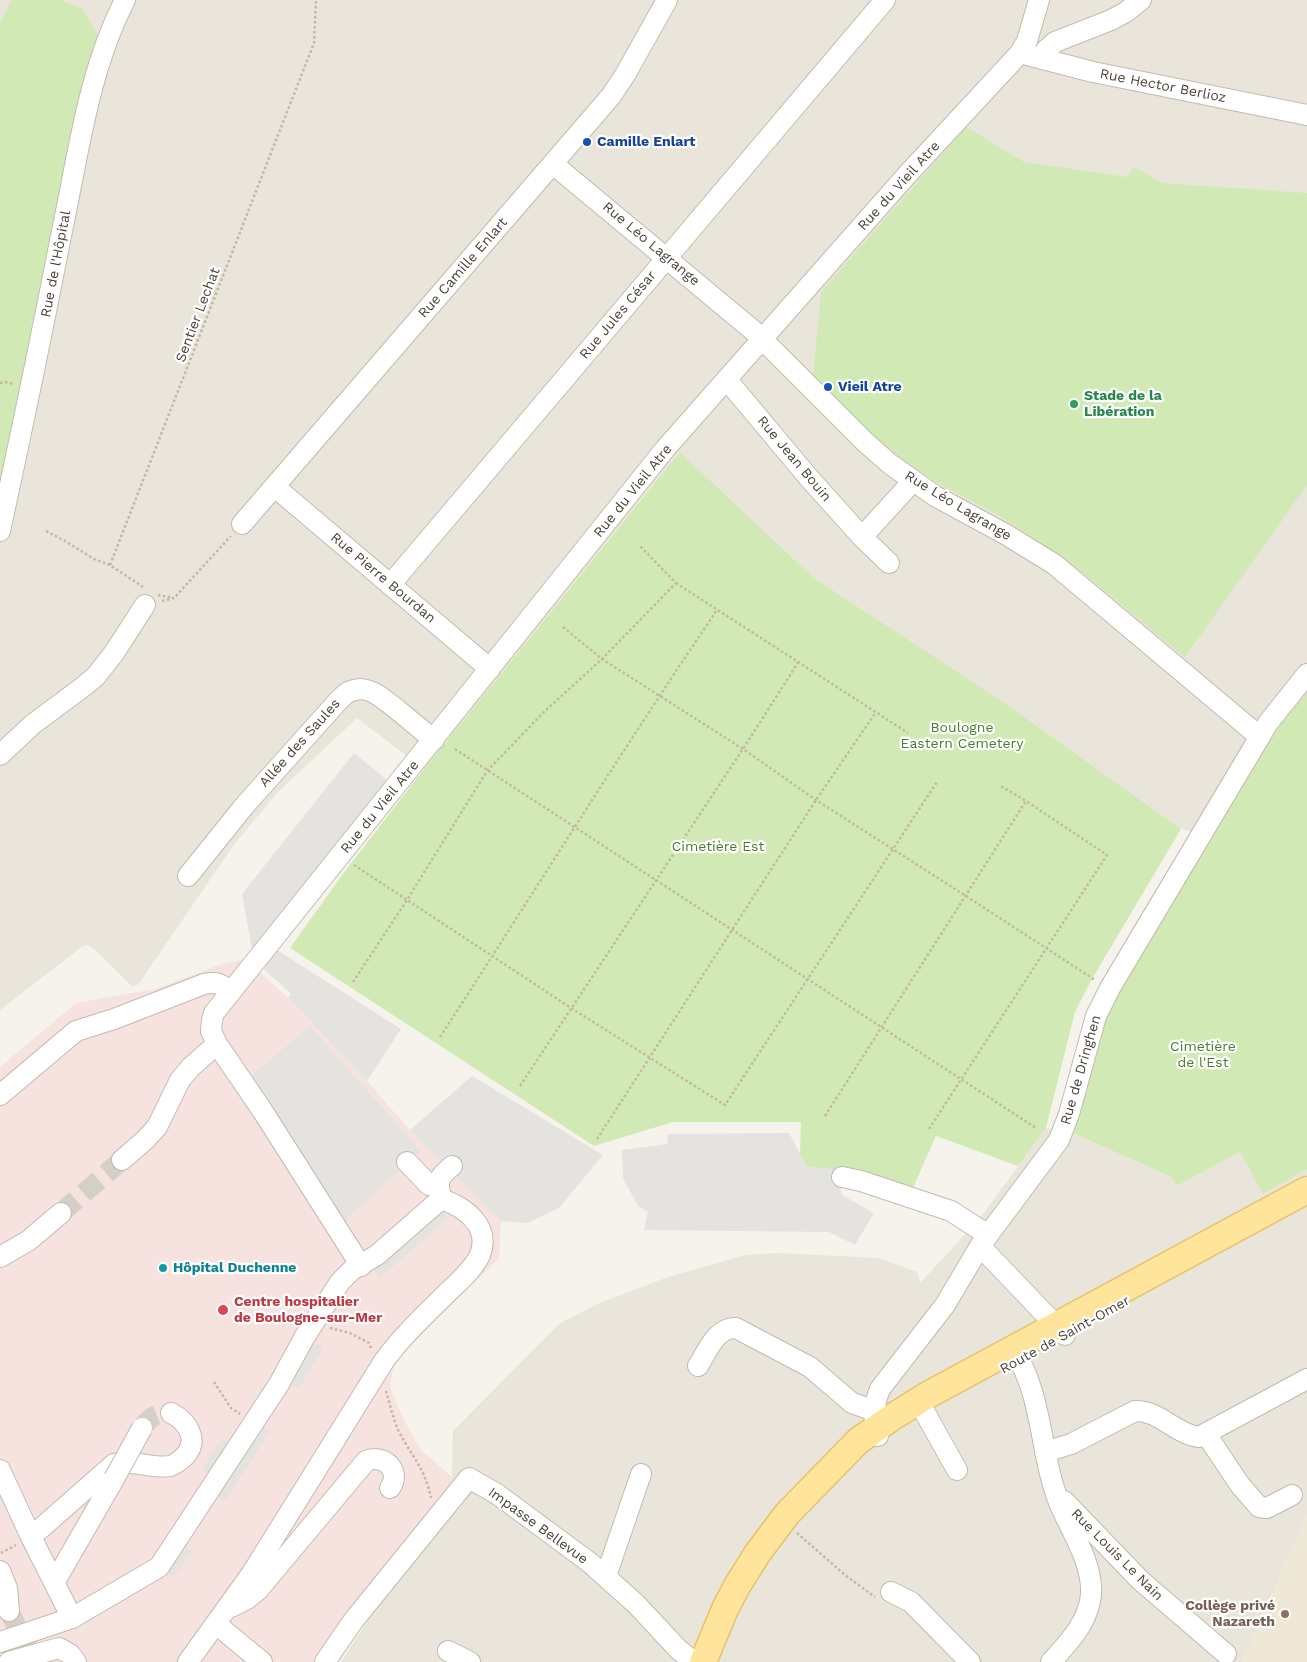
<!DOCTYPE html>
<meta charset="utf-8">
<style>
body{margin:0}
canvas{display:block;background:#f6f3ec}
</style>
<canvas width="1307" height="1662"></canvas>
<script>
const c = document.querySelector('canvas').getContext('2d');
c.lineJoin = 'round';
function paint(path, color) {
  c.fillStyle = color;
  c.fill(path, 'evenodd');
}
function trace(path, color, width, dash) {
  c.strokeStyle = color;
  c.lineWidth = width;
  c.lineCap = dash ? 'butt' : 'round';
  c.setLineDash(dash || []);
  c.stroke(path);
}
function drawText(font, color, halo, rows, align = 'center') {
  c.font = font + ' "Work Sans",sans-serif';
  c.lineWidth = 4.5;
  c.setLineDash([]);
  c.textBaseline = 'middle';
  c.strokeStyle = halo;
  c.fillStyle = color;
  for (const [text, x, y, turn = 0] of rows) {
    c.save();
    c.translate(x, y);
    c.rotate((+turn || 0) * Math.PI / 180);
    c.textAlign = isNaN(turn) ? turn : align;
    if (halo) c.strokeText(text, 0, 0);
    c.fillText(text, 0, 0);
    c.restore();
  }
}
const residential = new Path2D(`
 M 0,0 L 1307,0 L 1307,693 L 1283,720 L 1213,837 L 1181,829 L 1005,703 L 814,578 L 680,452 L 424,769 L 357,718 L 277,793 L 233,846 L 140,982 L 133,987 L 93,948 L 87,945 L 83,946 L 0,1010 Z
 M 1046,1128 L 1073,1133 L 1171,1177 L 1177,1186 L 1240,1152 L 1263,1193 L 1307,1169 L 1307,1516 L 1242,1662 L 341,1662 L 377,1606 L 458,1504 L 452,1477 L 453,1431 L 559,1324 L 597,1304 L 668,1277 L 745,1255 L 777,1253 L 879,1258 L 917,1272 L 920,1283 L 980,1218 Z`);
const education = new Path2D(`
 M 1307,1516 L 1307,1662 L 1242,1662 L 1285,1566 Z`);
const medical = new Path2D(`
 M 246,959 L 288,998 L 367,1081 L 410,1130 L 501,1221 L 499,1258 L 394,1362 L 390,1388 L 403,1418 L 420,1449 L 452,1477 L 458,1504 L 380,1596 L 339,1662 L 0,1662 L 0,1067 L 76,1003 L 155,989 L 222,964 Z`);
const green = new Path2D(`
 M 11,0 L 60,0 L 82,8 L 98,36 L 71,140 L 17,415 L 0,482 L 0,24 Z
 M 966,127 L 1024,162 L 1127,177 L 1134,167 L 1162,183 L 1307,193 L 1307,485 L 1185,657 L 1072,564 L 998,515 L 941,485 L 909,464 L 870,434 L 813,375 L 821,292 Z
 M 680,452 L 814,578 L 1005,703 L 1181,829 L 1092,979 L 1075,1012 L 1046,1128 L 1018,1166 L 936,1136 L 912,1190 L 856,1172 L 807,1167 L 800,1155 L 801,1122 L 673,1122 L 594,1146 L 290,948 L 345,871 L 424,769 Z
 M 1307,693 L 1307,1169 L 1263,1194 L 1240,1152 L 1177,1186 L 1171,1177 L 1073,1133 L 1103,1020 L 1283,720 Z`);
const parking = new Path2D(`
 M 354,753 L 387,780 L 252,949 L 242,894 Z
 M 277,950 L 401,1029 L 367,1081 L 288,998 L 291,994 L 264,969 Z
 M 310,1026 L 421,1151 L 343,1222 L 252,1075 Z
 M 472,1076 L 603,1155 L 559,1208 L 527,1223 L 501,1221 L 410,1130 Z
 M 789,1133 L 807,1167 L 836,1170 L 842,1195 L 874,1213 L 855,1245 L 829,1232 L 644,1230 L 648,1212 L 638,1206 L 623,1178 L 622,1150 L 667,1144 L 668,1134 Z
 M 441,1210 L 448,1218 L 380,1278 L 373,1270 Z
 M 314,1342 L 324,1348 L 298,1389 L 288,1382 Z
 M 259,1424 L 270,1431 L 225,1502 L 215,1495 Z
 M 222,1438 L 231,1445 L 211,1475 L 202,1469 Z
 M 182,1544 L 192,1551 L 175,1578 L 165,1571 Z`);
const minorTunnel = new Path2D(`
 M 61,1213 L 122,1160
 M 142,1428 C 150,1417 157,1412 171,1413
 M 9,1611 L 20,1633 L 35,1660`);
const path = new Path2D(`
 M 0,383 L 6,382 L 13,384
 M 46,531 L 65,541 L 94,559 L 110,565 L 143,587
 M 110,565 L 314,43 L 316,0
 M 676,583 L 908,733
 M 158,595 L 174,598
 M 162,601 L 174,598 L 231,536
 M 563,627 L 602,659 L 743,749 L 816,800 L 966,896 L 1095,980
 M 455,749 L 1036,1128
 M 354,865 L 571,1008 L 725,1105 L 937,782
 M 353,982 L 407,900 L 487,771 L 544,712 L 602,659 L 676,583 L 639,545
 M 440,1037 C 533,894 622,750 717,610
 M 520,1086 L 743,749 L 799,661
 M 825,1116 L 1026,801 L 999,785
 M 929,1129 L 1107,855 L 1026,801
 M 597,1139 L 816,800 L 876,712
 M 330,1328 L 350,1333 L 369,1343 L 371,1348
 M 214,1382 L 231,1408 L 240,1414
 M 386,1391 C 390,1404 393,1419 399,1432 C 412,1457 425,1468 431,1498
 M 797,1533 L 845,1575 L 875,1597
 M 1,1553 L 16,1545`);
const minor = new Path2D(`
 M 1020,53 L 1093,72 L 1307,115
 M 1042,59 L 1046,50 L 1055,42 L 1111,20 L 1126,12 L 1141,0
 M 553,164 L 755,332 L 865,442 L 890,464 L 935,496 L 1005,534 L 1054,564 L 1260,737
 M 727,380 L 809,478 L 862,537 L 913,481
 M 275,487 L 490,669
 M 242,524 L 611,96 L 625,75 L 667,0
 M 0,531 C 22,430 43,328 63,226 C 79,150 89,70 125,0
 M 862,537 L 889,563
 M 390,585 L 885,0
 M 0,755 L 33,724 L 83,687 L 96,676 L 114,653 L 145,605
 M 188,876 L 245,805 L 339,700 C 361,676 381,697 400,712 C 411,721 422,730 434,740
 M 0,1095 L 76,1031 L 114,1019 L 204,984 C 216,981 221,984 231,991
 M 122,1160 L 145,1140 L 157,1127 L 180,1080 L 191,1067 L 217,1044
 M 407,1162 L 429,1185 L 439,1186
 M 842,1177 L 861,1181 L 951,1211 L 988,1235
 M 441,1198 C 437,1180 438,1178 452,1166
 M 980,1246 L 1065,1335
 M 0,1257 L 28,1241 L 61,1213
 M 361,1266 L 262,1110 L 217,1044 L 211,1031 L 212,1020 L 214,1013 L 665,449 L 906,176 L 1020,53 L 1027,41 L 1039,0
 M 1013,1349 C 1044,1397 1039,1453 1060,1505 C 1072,1533 1093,1563 1091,1595 C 1088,1623 1069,1642 1051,1662
 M 698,1366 C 707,1352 716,1327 736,1328 L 810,1367 L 852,1403 L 875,1411
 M 924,1411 L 957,1470
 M 1206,1434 L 1240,1485 L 1259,1507 L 1267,1508 L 1292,1495
 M 878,1436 C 873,1419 873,1406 880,1389 L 945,1305 L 980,1246 L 1059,1140 L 1069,1114 L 1096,1016 L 1110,988 L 1268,723 L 1307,674
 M 1045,1452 L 1071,1444 L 1135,1411 C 1159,1410 1175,1434 1199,1437 L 1307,1379
 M 0,1470 L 31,1537 L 72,1618
 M 1064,1501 L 1140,1580 L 1226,1654
 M 31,1537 L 114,1464 C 133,1459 151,1469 170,1466 C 176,1464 181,1460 186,1455 C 199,1439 187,1421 171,1413
 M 0,1571 L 7,1588 L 9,1611
 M 606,1576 L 641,1474
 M 54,1583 L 114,1479
 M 891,1592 L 911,1602 L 970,1662
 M 231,1607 L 247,1599 L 258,1590 L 366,1461 C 384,1453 402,1471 390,1488
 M 216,1624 L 262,1662
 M 0,1642 L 72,1618 L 159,1567 L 279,1384 L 304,1338 L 340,1282 L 352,1270 L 377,1255 L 441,1199
 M 448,1651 L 470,1662
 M 9,1662 L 59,1648 L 70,1654 L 76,1662
 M 188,1662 L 252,1573 L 384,1361 C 402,1336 425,1315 447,1293 C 458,1282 473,1270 480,1255 C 491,1226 465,1207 441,1199
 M 325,1662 L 353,1621 L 469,1478 L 497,1494 L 589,1562 L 636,1604 L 678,1649 L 694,1662`);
const major = new Path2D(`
 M 703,1662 L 725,1609 L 737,1586 L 757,1554 L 787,1514 L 858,1441 L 891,1418 L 926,1396 L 1307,1190`);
const minorBridge = new Path2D(`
 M 114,1479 L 142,1428`);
const markers = [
 [587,142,5,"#1a4fb4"],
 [828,387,5,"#1a4fb4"],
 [1074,404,5,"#2e9e5b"],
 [163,1268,5,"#0f9aa8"],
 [223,1310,6,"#e0444e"],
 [1285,1614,5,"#8d6e63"]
];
const streetNames = [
 ["Rue Hector Berlioz",1163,86,11],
 ["Rue du Vieil Atre",899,186,-48],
 ["Rue Léo Lagrange",651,244,40],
 ["Rue de l'Hôpital",56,264,-79],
 ["Rue Camille Enlart",463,268,-49],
 ["Sentier Lechat",198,315,-69],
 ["Rue Jules César",618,315,-50],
 ["Rue Jean Bouin",794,459,50],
 ["Rue du Vieil Atre",633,491,-51],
 ["Rue Léo Lagrange",958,506,31],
 ["Rue Pierre Bourdan",383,578,40],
 ["Allée des Saules",300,743,-48],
 ["Rue du Vieil Atre",380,807,-51],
 ["Rue de Dringhen",1081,1070,-74],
 ["Route de Saint-Omer",1065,1335,-29],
 ["Impasse Bellevue",538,1526,36],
 ["Rue Louis Le Nain",1117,1555,45]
];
const transitNames = [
 ["Camille Enlart",597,142],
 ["Vieil Atre",838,387]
];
const leisureNames = [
 ["Stade de la",1084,396],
 ["Libération",1084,412]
];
const parkNames = [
 ["Boulogne",962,728],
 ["Eastern Cemetery",962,744],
 ["Cimetière Est",718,847],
 ["Cimetière",1203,1047],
 ["de l'Est",1203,1063]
];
const cultureNames = [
 ["Hôpital Duchenne",173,1268]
];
const healthNames = [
 ["Centre hospitalier",234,1302],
 ["de Boulogne-sur-Mer",234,1318]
];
const educationNames = [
 ["Collège privé",1275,1606],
 ["Nazareth",1275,1622]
];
paint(residential, '#eae5da');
paint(education, '#efe8d6');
paint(medical, '#f6e3e0');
paint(green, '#d1eab5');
paint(parking, '#e5e3e0');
trace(minorTunnel, '#d4d0c8', 20, [20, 10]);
trace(minor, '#c2bbae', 22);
trace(major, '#e6c26a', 29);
trace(path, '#c4b79f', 2.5, [2.5, 2.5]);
trace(minor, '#fff', 20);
trace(major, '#ffe49c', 26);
trace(minorBridge, '#c2bbae', 22, []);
trace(minorBridge, '#fff', 20);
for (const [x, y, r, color] of markers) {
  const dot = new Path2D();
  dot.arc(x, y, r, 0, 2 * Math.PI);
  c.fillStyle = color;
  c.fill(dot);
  trace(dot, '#fff', 2);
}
drawText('14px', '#4b4439', '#fff', streetNames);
drawText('bold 14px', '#164399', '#fff', transitNames, 'left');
drawText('bold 14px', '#27864d', '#fff', leisureNames, 'left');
drawText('14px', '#497f2a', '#fff', parkNames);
drawText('bold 14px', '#0d838f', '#fff', cultureNames, 'left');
drawText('bold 14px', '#be3a42', '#fff', healthNames, 'left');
drawText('bold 14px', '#785e54', '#fff', educationNames, 'right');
</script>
